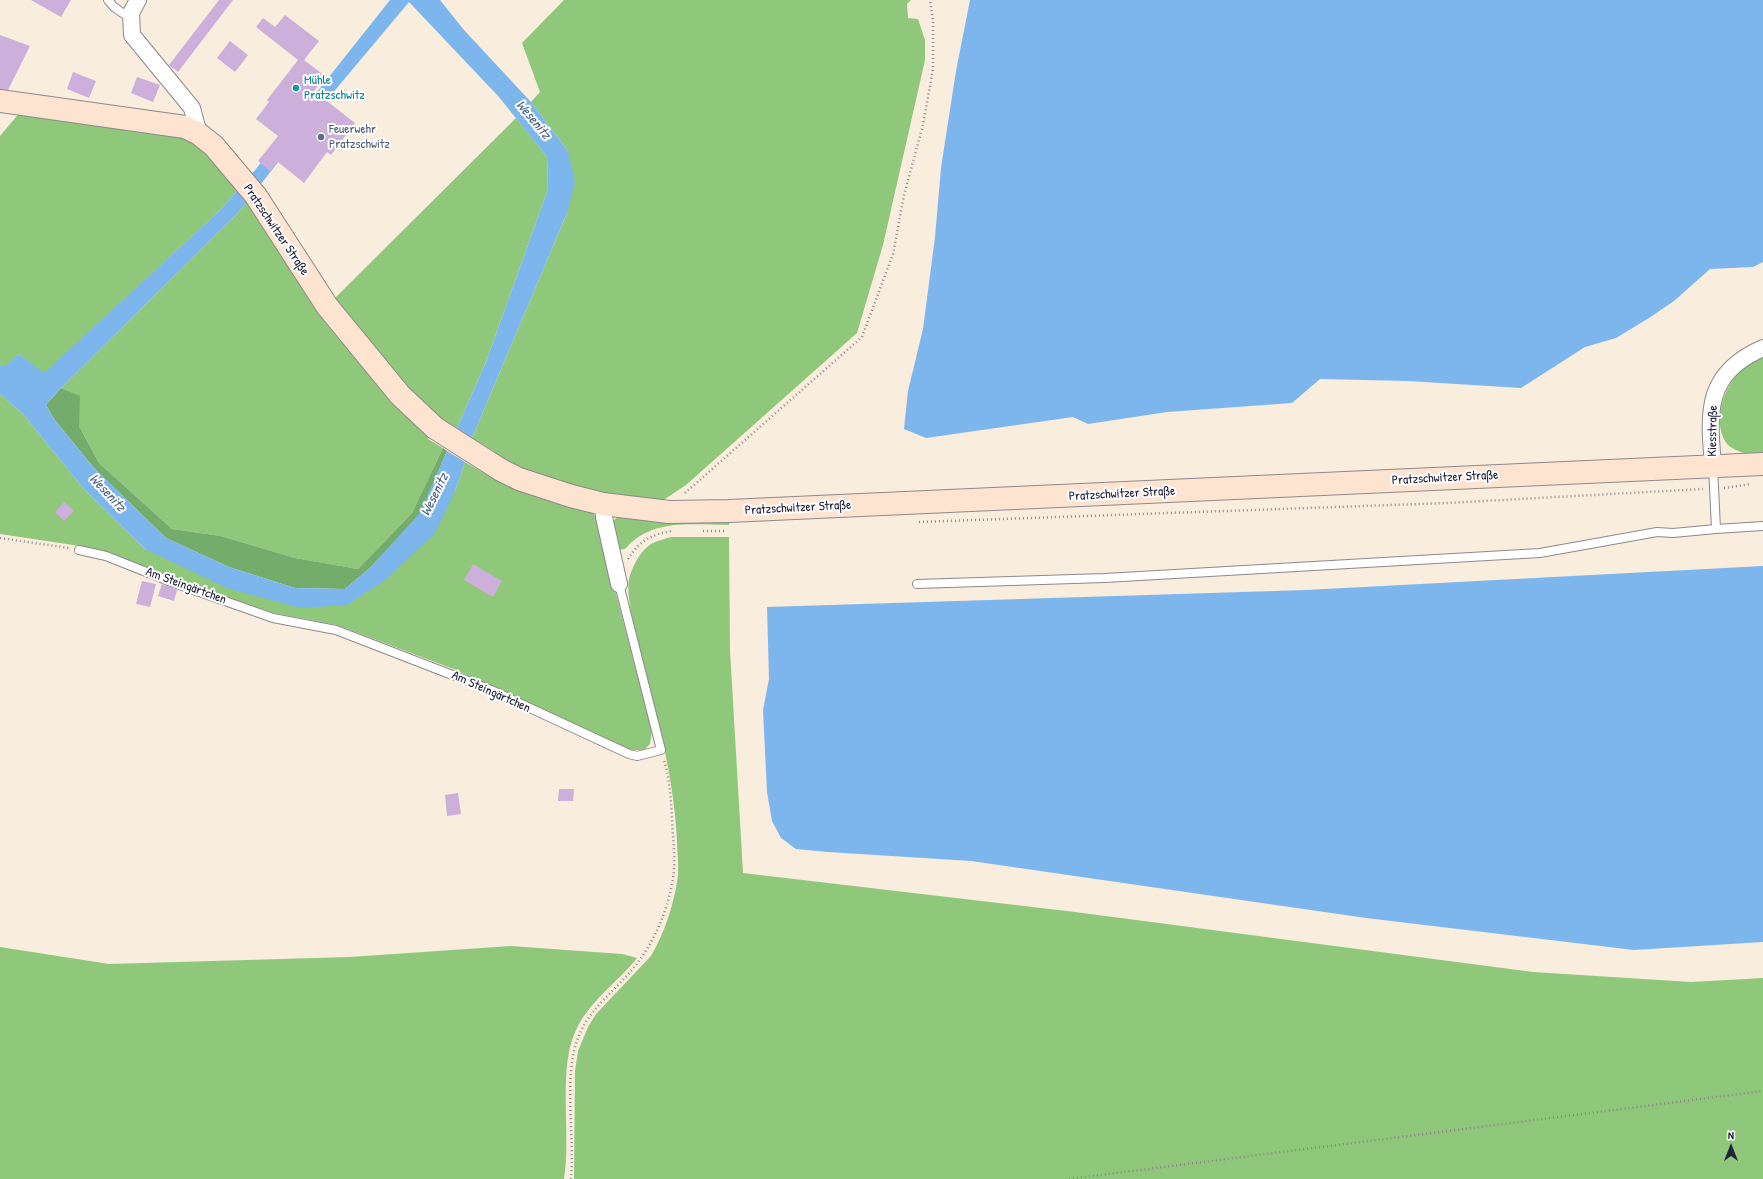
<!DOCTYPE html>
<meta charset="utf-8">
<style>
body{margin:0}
#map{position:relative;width:1763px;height:1179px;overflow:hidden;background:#f9edde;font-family:"Patrick Hand",sans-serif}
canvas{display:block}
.north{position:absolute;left:1711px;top:1127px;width:40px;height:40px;-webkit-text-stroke:3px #fff;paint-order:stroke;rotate:0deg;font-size:11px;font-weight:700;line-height:16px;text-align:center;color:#22223b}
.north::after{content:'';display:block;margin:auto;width:14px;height:18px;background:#22223b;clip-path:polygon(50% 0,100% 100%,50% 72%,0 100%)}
</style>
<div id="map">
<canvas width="1763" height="1179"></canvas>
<div class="north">N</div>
</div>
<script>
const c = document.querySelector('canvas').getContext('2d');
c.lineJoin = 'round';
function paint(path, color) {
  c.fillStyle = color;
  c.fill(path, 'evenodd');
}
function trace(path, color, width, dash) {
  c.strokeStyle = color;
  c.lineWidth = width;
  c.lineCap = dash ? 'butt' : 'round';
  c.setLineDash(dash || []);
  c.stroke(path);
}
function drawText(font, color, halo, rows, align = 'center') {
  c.font = font + ' "Patrick Hand",sans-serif';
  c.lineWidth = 4;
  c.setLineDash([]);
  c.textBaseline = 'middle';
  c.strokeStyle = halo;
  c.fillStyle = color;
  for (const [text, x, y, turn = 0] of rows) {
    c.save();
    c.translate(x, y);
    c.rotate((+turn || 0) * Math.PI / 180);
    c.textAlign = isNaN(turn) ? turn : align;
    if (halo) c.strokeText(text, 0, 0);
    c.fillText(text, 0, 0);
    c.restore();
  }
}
const green = new Path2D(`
 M 564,0 L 911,0 L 907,4 L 908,18 L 918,19 L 925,40 L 925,60 L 883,245 L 857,333 L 686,485 L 659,503 L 573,490 L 493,456 L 495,452 L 472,438 L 567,213 L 568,151 L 531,102 L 540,92 L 522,43 Z
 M 21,111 L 160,127 L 204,147 L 240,188 L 217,213 L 44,374 L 19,354 L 5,367 L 0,365 L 0,136 Z
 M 516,118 L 547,157 L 548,189 L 486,362 L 457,428 L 441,419 L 405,392 L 334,299 Z
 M 250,198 L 431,434 L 428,439 L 443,448 L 412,513 L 358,569 L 295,558 L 221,536 L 172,529 L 99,463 L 79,426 L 79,396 L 61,388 L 236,215 Z
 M 1763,355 L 1763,457 C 1757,457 1751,455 1745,453 C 1740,452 1732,449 1728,445 C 1713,427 1721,398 1732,381 C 1740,369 1751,363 1763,355 Z
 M 0,394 L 23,414 L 83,488 L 145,549 L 347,605 L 455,491 L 465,462 L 482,472 L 484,470 L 592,511 L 599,524 L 609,567 L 652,731 L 650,744 L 644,750 L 633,750 L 623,748 L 456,670 L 337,625 L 274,613 L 172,578 L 109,552 L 80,546 L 0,534 Z
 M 620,515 L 729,517 L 729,525 C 691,525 652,518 625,549 L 617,550 L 611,533 L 613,521 Z
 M 671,537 L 729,537 L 730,650 L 743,873 L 1075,912 L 1533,972 L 1691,982 L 1763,978 L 1763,1179 L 574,1179 L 575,1071 L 578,1051 L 588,1027 L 596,1014 L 651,956 C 665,932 674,904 678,876 C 679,864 677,852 677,840 C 674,780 659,723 644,665 C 639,645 625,599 629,579 C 632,567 641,549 653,543 C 659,540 665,539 671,537 Z
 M 511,946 L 622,954 L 637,958 C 619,981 592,999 578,1026 C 556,1065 572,1134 564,1179 L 0,1179 L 0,947 L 109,964 L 350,957 Z`);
const forest = new Path2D(`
 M 61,388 L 80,396 L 79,426 L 99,463 L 172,529 L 221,536 L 295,558 L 358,569 L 412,513 L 443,448 L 447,451 L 420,514 L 370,568 L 345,589 L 295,588 L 229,567 L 166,538 L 94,468 L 54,419 L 46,405 Z`);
const water = new Path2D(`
 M 390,0 L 440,0 L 464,30 L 531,102 L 568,151 L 575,182 L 567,213 L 472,438 L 457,428 L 486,362 L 548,189 L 547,157 L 499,97 L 409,2 L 326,101 L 257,189 L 248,179 Z
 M 970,0 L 1763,0 L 1763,262 L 1753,267 L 1710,269 L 1674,301 L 1649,318 L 1616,338 L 1585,347 L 1521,388 L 1408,381 L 1320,379 L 1292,403 L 1167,412 L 1088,424 L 1073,417 L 926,438 L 904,429 L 908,391 L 923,329 L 935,237 L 941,168 L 956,71 Z
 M 240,188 L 250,198 L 236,215 L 61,388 L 46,405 L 54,419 L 94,468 L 166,538 L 229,567 L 295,588 L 345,589 L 370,568 L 419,514 L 447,451 L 465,462 L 455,491 L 435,533 L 384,581 L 347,605 L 300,608 L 227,588 L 145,549 L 83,488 L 23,414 L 0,394 L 0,365 L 5,366 L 19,354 L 44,373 L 217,213 Z
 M 1763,566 L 1763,942 L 1634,950 L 1366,918 L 971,861 L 828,852 L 796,849 L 781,838 L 772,821 L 767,792 L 763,710 L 769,679 L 767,607 L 1306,590 Z`);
const building = new Path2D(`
 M 31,0 L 71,0 L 61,17 Z
 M 219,0 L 233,0 L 178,72 L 169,65 Z
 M 285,15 L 319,41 L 304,60 L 325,76 L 314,91 L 355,123 L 331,155 L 327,152 L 304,183 L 278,162 L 270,171 L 258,161 L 278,136 L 256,119 L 269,102 L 267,100 L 298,60 L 256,27 L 263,18 L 275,27 Z
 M 0,35 L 30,46 L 8,90 L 0,89 Z
 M 230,41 L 248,55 L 235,72 L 217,58 Z
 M 73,72 L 96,81 L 89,98 L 67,89 Z
 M 137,77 L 160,85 L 153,102 L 131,93 Z
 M 64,502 L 74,511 L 64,521 L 55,512 Z
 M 473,564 L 502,581 L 493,597 L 464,580 Z
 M 142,581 L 156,584 L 150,607 L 136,604 Z
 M 162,584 L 177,590 L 174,601 L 158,596 Z
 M 559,789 L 574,789 L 573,801 L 558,801 Z
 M 458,793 L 461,814 L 447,816 L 445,795 Z`);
const path = new Path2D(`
 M 1724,488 L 1751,484
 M 685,493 L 862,337 L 893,254 L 904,195 L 923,125 L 933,69 L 933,21 L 930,0
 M 919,522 L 1447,503 L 1703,489
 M 703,531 L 724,531
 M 0,538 L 69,548
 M 628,559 C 639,541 652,534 672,531
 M 571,1179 C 575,1136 563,1076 578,1038 C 588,1011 612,993 630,972 C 654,945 670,907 674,871 C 675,854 673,837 672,820 C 671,800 670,780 664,760
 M 1069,1179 L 1763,1091`);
const lane = new Path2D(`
 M 108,0 L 114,7 L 131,19
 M 1716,529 L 1763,526
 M 79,550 L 106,556 L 174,583 L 273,618 L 336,630 L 491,690 L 629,754 L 637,756 L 661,750 L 619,584
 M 917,584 L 1105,578 L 1540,553 L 1657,532 L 1673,533 L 1716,529 L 1713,466`);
const street = new Path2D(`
 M 138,0 L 131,13 L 132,35 L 192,108 L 199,134
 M 1713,465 C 1708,410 1706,373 1763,348
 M 603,504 L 604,517 L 619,584`);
const secondary = new Path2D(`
 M 0,101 L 185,127 L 199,134 L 214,146 L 256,196 L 327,306 L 400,395 L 435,428 L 501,470 L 519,479 L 571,496 L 603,504 L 669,512 L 729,511 L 1763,464`);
const markers = [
 [296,88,4,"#0f9aa8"],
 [321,137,4,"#5c6f8a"]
];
const cultureNames = [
 ["Mühle",304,81],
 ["Pratzschwitz",304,96]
];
const serviceNames = [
 ["Feuerwehr",329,130],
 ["Pratzschwitz",329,145]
];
const streetNames = [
 ["Pratzschwitzer Straße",276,230,56],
 ["Kiesstraße",1713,431,-89],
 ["Pratzschwitzer Straße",1445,478,-3],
 ["Pratzschwitzer Straße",1122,494,-3],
 ["Pratzschwitzer Straße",798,508,-3],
 ["Am Steingärtchen",186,586,20],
 ["Am Steingärtchen",491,692,24]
];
const waterNames = [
 ["Wesenitz",533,120,50],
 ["Wesenitz",107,493,47],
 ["Wesenitz",435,495,-64]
];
paint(green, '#8fc77b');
paint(forest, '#73ac6b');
paint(water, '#7db5ed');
paint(building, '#cdafdb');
trace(lane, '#8e888c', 10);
trace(street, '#8e888c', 18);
trace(secondary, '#8e888c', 24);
trace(path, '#8e888c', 2.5, [1, 3]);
trace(lane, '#fff', 8);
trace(street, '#fff', 16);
trace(secondary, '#fde4d1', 22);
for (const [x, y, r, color] of markers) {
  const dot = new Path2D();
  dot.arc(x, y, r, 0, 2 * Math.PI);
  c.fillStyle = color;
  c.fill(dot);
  trace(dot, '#fff', 1.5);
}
drawText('13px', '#0d838f', '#fff', cultureNames, 'left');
drawText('13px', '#4e5e75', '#fff', serviceNames, 'left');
drawText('13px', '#22223b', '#fff', streetNames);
drawText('italic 14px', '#465d82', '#fff', waterNames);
</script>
